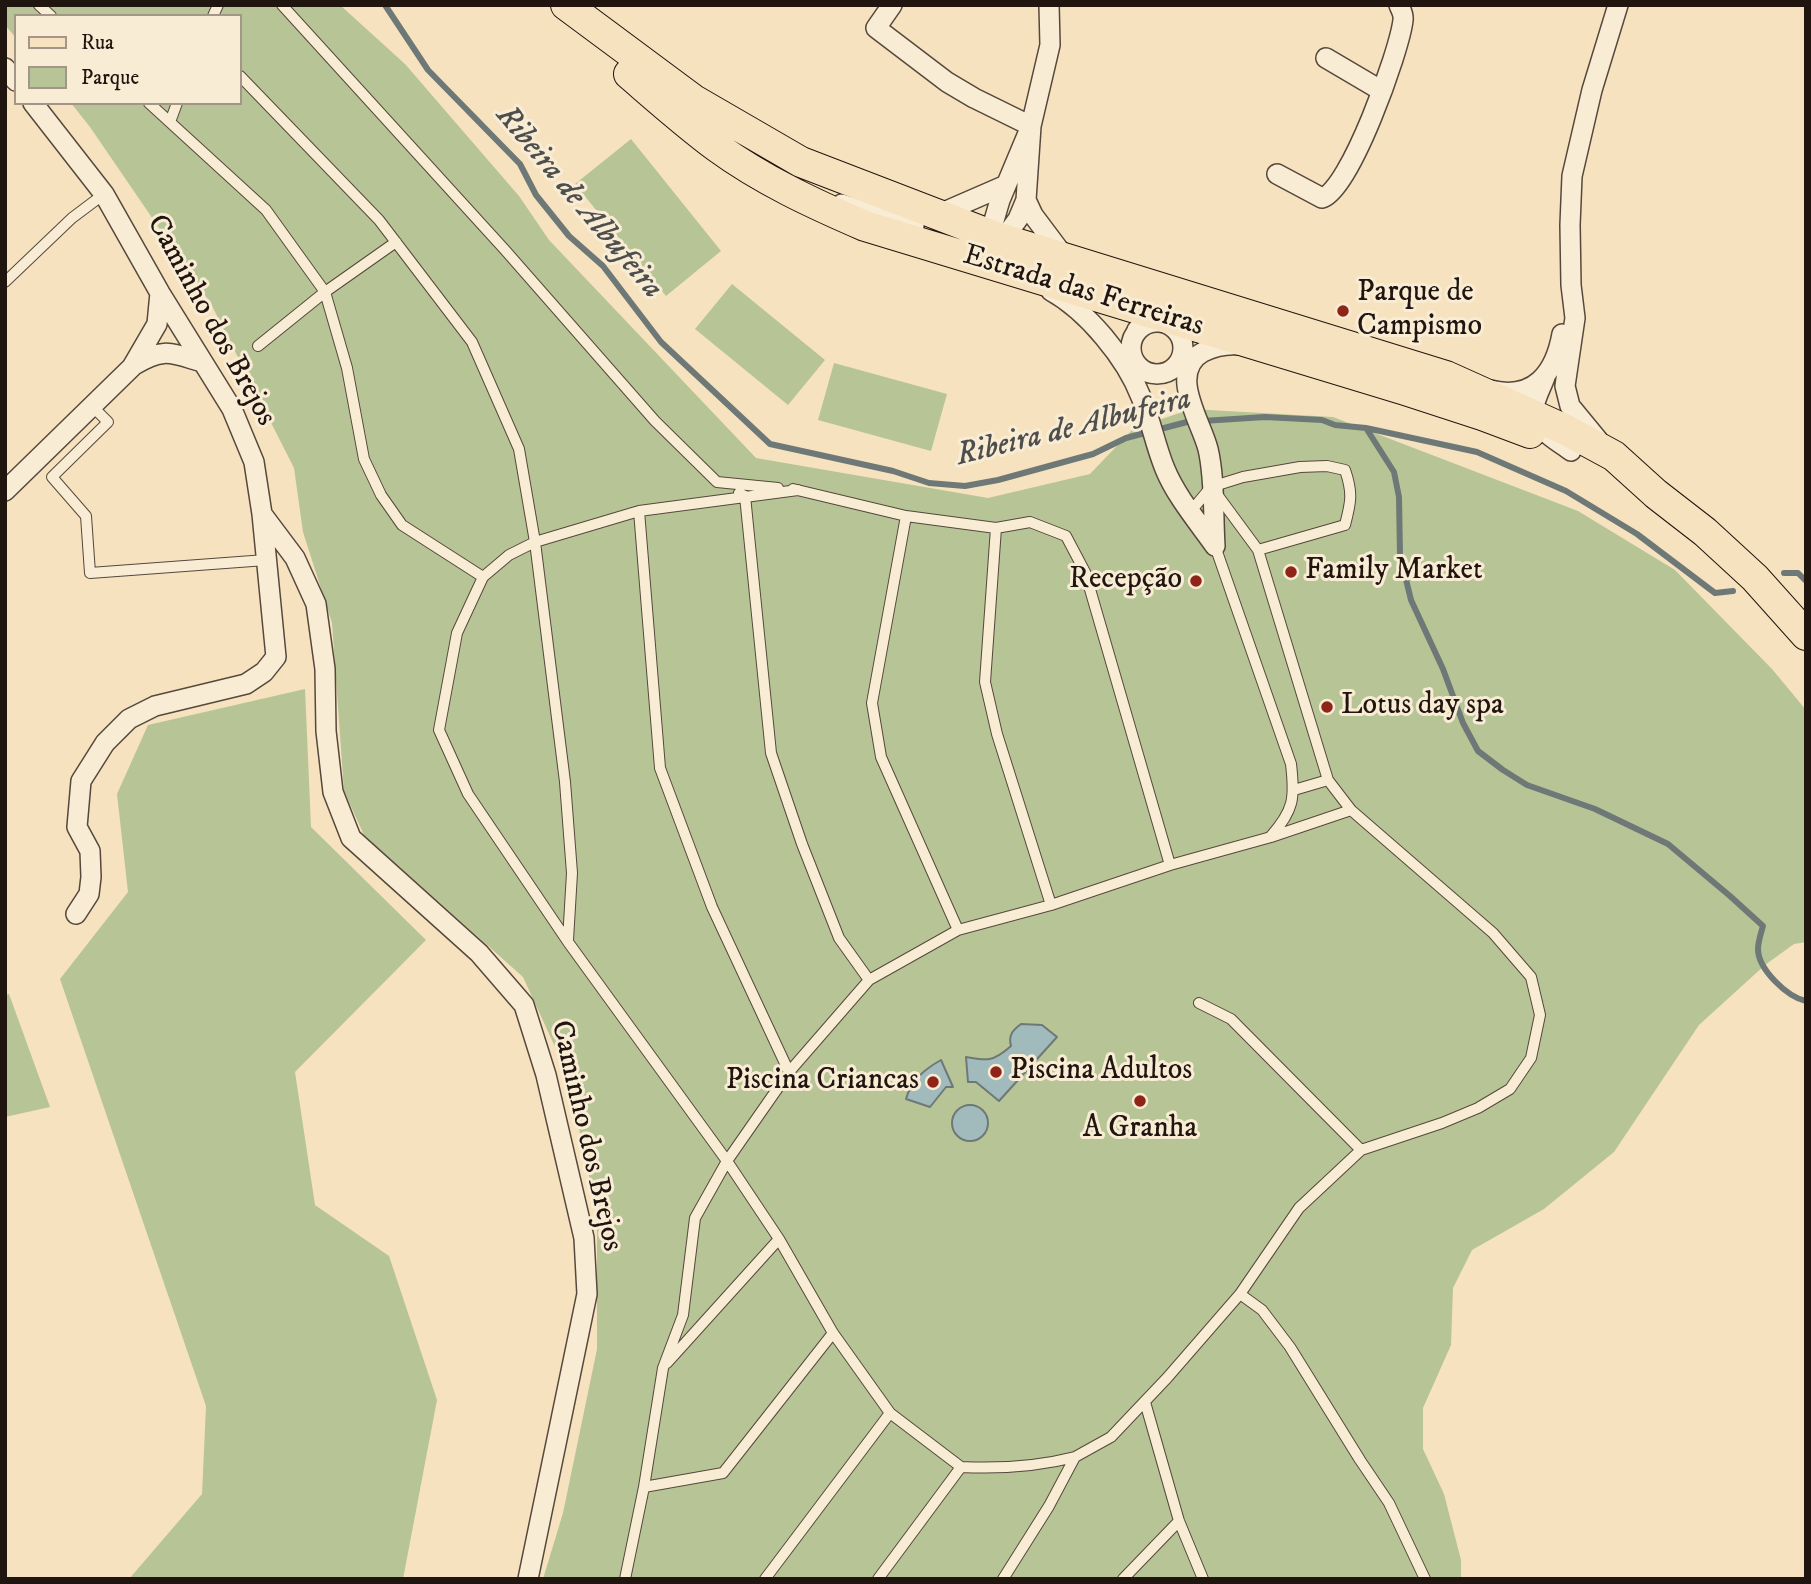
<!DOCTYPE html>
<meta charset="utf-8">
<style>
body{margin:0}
#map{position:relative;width:1811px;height:1584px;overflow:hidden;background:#f6e2be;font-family:"IM FELL DW Pica",serif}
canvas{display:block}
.frame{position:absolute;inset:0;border:7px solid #211510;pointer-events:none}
.legend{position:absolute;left:14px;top:14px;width:228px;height:91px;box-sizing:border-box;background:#f9ecd5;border:2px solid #a39686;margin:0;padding:9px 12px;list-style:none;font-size:21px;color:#211510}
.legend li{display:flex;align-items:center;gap:14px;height:35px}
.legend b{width:35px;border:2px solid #a39686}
</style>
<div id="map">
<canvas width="1811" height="1584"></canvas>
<div class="frame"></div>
<ul class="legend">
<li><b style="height:9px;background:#f6e2be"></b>Rua</li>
<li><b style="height:19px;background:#b7c496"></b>Parque</li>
</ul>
</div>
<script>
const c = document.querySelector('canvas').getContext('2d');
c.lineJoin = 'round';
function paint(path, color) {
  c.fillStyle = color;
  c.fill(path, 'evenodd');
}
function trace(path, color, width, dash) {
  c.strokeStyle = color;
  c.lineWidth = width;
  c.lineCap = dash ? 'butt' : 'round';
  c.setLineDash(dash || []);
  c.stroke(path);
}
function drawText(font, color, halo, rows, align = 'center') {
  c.font = font + ' "IM FELL DW Pica",serif';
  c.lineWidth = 6;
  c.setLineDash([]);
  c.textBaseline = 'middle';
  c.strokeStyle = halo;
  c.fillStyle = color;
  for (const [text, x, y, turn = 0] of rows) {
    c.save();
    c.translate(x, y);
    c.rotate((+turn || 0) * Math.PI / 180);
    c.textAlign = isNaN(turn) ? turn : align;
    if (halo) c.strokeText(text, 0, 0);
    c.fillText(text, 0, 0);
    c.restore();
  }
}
const green = new Path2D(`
 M 5,5 L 340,5 L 405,64 L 519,196 L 549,240 L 756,458 L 988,498 L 1090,474 L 1133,429 L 1191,409 L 1333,417 L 1578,511 L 1675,570 L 1772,669 L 1806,710 L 1806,942 L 1794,944 L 1765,965 L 1699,1025 L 1614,1152 L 1544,1209 L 1472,1250 L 1453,1288 L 1451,1345 L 1423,1408 L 1423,1449 L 1444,1494 L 1461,1560 L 1461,1579 L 543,1579 L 563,1513 L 597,1349 L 597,1213 L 567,1073 L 523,977 L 364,835 L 344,791 L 332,623 L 303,532 L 294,468 L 211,304 L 90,127 L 71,103 L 240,103 L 240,16 L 16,16 L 16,38 L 5,25 Z
 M 631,139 L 721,251 L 666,296 L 575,184 Z
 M 732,284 L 825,360 L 788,405 L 695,329 Z
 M 834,363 L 947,394 L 931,451 L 818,420 Z
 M 305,689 L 311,827 L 426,940 L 295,1072 L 315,1205 L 389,1256 L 437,1400 L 403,1579 L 129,1579 L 202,1494 L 206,1406 L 60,979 L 128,892 L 117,794 L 148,725 Z
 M 9,994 L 50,1107 L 5,1117 L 5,995 Z`);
const water = new Path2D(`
 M 1021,1024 L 1042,1025 L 1057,1037 L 999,1101 L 976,1082 L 968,1082 L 966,1057 C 987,1061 993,1062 1011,1046 C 1008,1035 1013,1030 1021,1024 Z
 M 941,1060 L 953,1087 L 946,1087 L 930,1107 L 906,1099 C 911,1080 925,1069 941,1060 Z
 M952 1123a18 18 0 1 1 36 0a18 18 0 1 1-36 0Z`);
const stream = new Path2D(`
 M 385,5 L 428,70 L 520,164 L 536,195 L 569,236 L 603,266 L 661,342 L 770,444 L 893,471 L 929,483 L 965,486 L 998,480 L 1093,454 L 1126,438 L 1187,422 L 1265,417 L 1322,420 L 1335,425 L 1366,428 L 1394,472 L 1399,497 L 1400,555 L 1411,600 L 1443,669 L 1463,723 L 1478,751 L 1503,770 L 1527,785 L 1595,809 L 1668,844 L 1730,896 L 1763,926 C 1761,933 1758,942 1758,949 C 1758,969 1787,997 1806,1001
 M 1366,428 L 1477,452 L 1566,491 L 1637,534 L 1715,593 L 1733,591
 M 1784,573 L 1798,573 L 1806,581`);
const lane = new Path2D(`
 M 39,5 L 51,16
 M 282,5 L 505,250 L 655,421 L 717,482 L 778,488
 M 213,16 L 218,5
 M 240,76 L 379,220 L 472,342 L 519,449 L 535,542 L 565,782 L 572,873 L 568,940
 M 149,103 L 266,210 L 325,292 L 347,368 L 364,459 L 381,495 L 402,525 L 483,577
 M 170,122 L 177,103
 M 5,282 L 72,218 L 104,194
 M 258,346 L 325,292 L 396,242
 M 92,406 L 108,422 L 52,477 L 86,516 L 90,573 L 266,560
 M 793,489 L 906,516 L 996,528 L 1030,522 L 1066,536 L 1085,572 L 1170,865
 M 798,490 L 639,511 L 535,542 L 509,555 L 483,577 L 457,633 L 439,730 L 468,794 L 568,942 L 727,1161 L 779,1239 L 833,1333 L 890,1413 L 961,1467 L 878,1579
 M 739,493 L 745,496 L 771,753 L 802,844 L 839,938 L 869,980
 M 1216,493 L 1258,550 L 1328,780
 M 639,511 L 660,768 L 712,907 L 789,1072
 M 1191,511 L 1211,487 L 1243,477 L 1300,467 L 1327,466 L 1345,470 C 1353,493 1351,502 1345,525 L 1258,550
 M 906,516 L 872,703 L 881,757 L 958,930
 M 996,528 L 985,682 L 997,734 L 1051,905
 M 1215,546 L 1291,764 C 1295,798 1294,810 1271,836
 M 1199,1003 L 1231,1019 L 1361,1150
 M 1240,1294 L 1299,1208 L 1361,1150 L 1442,1123 L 1478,1108 L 1510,1089 L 1531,1058 L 1540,1015 L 1531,977 L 1493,933 L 1351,810 L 1328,780 L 1294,790
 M 667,1363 L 779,1239
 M 1145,1402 L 1179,1521 L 1203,1579
 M 961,1467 C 1001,1469 1036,1467 1075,1457
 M 644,1487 L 723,1473 L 833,1333
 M 625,1579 L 644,1487 L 663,1368 L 683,1315 L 695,1218 L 727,1161 L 789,1072 L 869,980 L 958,930 L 1051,905 L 1170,865 L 1271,837 L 1351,810
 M 765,1579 L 890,1413
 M 1003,1579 L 1049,1506 L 1075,1457 L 1111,1437 L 1167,1378 L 1240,1294 L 1262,1310 L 1290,1347 L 1360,1460 L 1389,1503 L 1425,1579
 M 1123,1579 L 1179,1521`);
const street = new Path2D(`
 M 892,5 L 876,28 L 947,82 L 974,98 L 1031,126
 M 1326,58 L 1382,91
 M 5,68 L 16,81
 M 33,103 L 104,194 L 160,293 L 232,409 L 254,462 L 262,514 L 276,657 L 264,672 L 246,684 L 155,706 L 129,719 L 105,743 L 81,781 L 77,827 L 90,851 L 91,877 L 89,894 L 76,914
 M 1277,174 L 1322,198 C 1349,192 1400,50 1403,20 C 1404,15 1401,10 1399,5
 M 1026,200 L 1033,215 L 1066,259
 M 842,204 L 914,226
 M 937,215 L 1006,185
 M 993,239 L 1007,234 L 1018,219 L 1026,200 L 1031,126 L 1050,45 L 1049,5
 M 996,247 L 993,224 L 1000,200 L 1031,126
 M 1051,291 C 1087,311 1126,358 1141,397 C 1151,420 1155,445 1165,469 C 1176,496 1198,522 1215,546
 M1131 348a26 26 0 1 1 52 0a26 26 0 1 1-52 0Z
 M 1137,330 L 1160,309
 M 134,365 C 164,347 171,353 202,362
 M 1545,377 C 1542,386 1534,400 1534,409 C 1533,429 1558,441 1571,451
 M 1490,390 C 1534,401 1555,373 1562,334
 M 1598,440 L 1570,406 L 1565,386 L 1575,318 L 1571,285 L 1570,225 L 1572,176 L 1592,90 L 1618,5
 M 5,491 L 132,367 L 157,324 L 160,293
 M 262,514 L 295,558 L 316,604 L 325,669 L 326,731 L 333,792 L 351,838 L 479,953 L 524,1005 L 546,1075 L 584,1238 L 587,1294 L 528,1579
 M 1215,546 C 1213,516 1215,478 1208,449 C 1201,421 1167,372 1203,352 C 1215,346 1226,344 1239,345`);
const primary = new Path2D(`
 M 566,5 L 694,100 L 801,162 L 996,237 L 1446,376 L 1566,430 L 1614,456 L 1656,494 L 1705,532 L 1755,578 L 1806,635
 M 629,74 C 658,99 686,124 717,147 C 762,180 814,204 865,226 L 1405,390 L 1482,415 L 1530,433`);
const markers = [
 [1343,311,7,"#8f2418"],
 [1291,572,7,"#8f2418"],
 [1196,581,7,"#8f2418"],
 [1327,707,7,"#8f2418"],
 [996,1072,7,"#8f2418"],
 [933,1082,7,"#8f2418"],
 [1140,1101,7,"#8f2418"]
];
const streetNames = [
 ["Estrada das Ferreiras",1083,292,17],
 ["Caminho dos Brejos",210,321,61],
 ["Caminho dos Brejos",585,1136,77]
];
const poiNames = [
 ["Parque de",1357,294],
 ["Campismo",1357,328],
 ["Family Market",1305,572],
 ["Recepção",1182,581,"right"],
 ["Lotus day spa",1341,707],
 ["Piscina Adultos",1010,1072],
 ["Piscina Criancas",919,1082,"right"],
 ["A Granha",1140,1130,"center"]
];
const waterNames = [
 ["Ribeira de Albufeira",578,203,50],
 ["Ribeira de Albufeira",1074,429,-14]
];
paint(green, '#b7c496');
paint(water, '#a1bbbc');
trace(water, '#6e7977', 2);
trace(stream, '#6e7977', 6);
trace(lane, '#56483c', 12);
trace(street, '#56483c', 22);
trace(primary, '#211510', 32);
trace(lane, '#f9ecd5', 10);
trace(street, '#f9ecd5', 19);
trace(primary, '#f6e2be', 30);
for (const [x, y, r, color] of markers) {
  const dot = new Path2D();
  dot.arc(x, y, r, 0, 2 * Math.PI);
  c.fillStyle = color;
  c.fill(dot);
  trace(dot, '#f9ecd5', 2.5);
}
drawText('30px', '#211510', '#f9ecd5', streetNames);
drawText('30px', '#211510', '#f9ecd5', poiNames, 'left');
drawText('italic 32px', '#4e4f4c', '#f9ecd5', waterNames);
</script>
